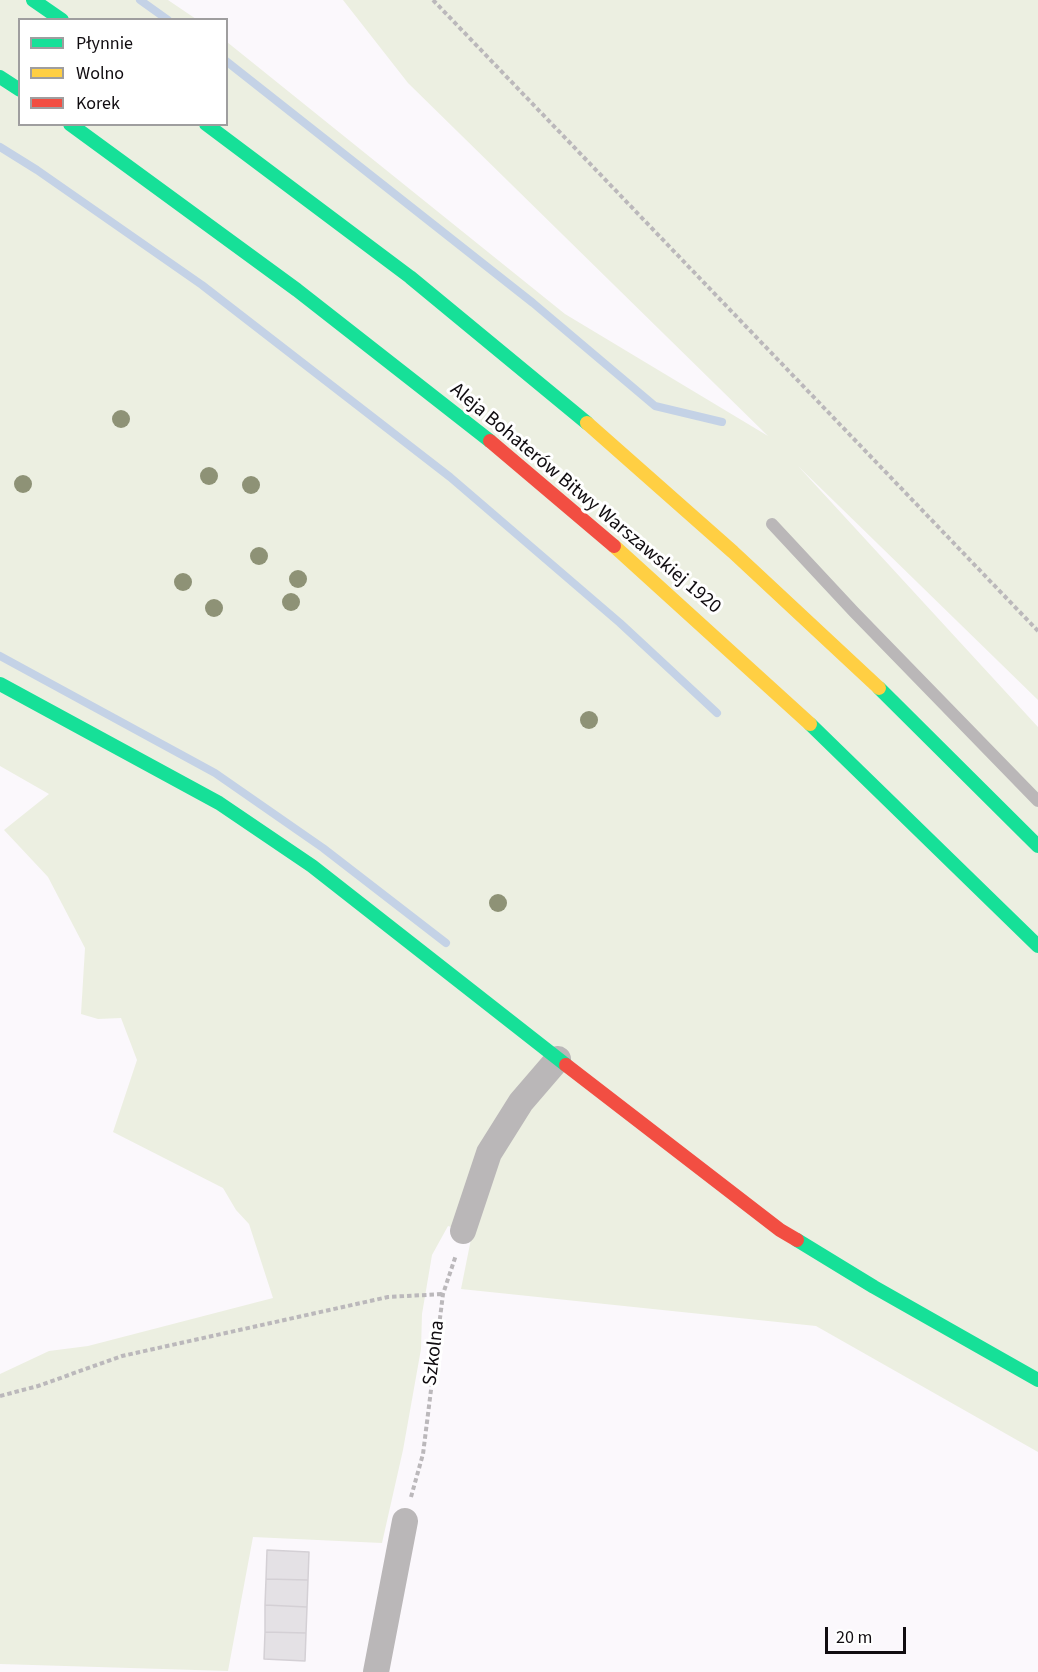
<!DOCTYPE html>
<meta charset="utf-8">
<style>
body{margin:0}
#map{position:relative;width:1038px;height:1672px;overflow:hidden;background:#fbf8fc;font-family:"Source Sans 3",sans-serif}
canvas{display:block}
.legend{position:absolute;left:18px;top:18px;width:210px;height:108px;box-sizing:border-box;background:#fff;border:2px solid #9f9e9f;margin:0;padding:8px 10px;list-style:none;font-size:18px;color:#100c10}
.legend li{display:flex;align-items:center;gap:12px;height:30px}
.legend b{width:30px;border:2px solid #9f9e9f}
.scale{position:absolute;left:825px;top:1627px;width:81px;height:27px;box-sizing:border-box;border:3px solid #100c10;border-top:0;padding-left:8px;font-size:18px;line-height:21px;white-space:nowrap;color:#100c10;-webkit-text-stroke:4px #fff;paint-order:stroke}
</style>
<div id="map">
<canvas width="1038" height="1672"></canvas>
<ul class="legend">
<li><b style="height:8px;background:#16e098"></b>Płynnie</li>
<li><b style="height:8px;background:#ffcf43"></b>Wolno</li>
<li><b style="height:8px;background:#f24e42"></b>Korek</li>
</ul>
<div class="scale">20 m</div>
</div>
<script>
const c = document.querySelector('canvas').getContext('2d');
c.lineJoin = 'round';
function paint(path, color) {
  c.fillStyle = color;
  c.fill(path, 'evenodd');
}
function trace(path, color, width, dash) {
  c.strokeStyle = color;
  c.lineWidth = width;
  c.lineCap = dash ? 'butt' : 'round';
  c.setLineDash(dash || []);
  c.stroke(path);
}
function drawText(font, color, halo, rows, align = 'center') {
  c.font = font + ' "Source Sans 3",sans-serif';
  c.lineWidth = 6;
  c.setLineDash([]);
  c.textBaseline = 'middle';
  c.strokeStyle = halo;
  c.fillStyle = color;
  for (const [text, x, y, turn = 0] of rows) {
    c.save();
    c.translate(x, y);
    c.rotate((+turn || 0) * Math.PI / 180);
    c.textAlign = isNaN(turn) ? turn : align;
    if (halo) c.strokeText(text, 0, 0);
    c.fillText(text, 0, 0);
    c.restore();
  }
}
const green = new Path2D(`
 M 0,0 L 168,0 L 196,19 L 20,20 L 20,124 L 226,124 L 227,42 L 565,314 L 768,436 L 408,83 L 343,0 L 1038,0 L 1038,700 L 798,466 L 1038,727 L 1038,1452 L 816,1326 L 461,1289 L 472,1234 L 448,1226 L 432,1255 L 422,1314 L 421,1349 L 403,1450 L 382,1543 L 253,1537 L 228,1671 L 0,1664 L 0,1374 L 49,1351 L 88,1346 L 273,1298 L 249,1224 L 236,1210 L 223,1188 L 113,1132 L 137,1060 L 121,1018 L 98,1019 L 81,1014 L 85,948 L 48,877 L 4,830 L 49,794 L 0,766 Z`);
const stream = new Path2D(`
 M 140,0 L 168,20
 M 226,61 L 533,303 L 655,406 L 722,422
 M 0,147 L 37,170 L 202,285 L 450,477 L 620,623 L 717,713
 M 0,656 L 215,773 L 323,848 L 446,943`);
const building = new Path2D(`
 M 267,1550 L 309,1552 L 308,1580 L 266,1579 Z
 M 266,1579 L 308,1580 L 307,1607 L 265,1605 Z
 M 265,1605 L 307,1607 L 306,1633 L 265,1632 Z
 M 265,1632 L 306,1633 L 305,1661 L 264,1659 Z`);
const path = new Path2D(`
 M 433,0 L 1038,631
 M 0,1396 L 38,1386 L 122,1356 L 388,1297 L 443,1294
 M 411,1497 L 423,1454 L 443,1294 L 456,1255`);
const lane = new Path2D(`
 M 772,524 L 854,612 L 1038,801`);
const street = new Path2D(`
 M 463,1231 L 489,1153 L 521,1102 L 558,1059
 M 376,1672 L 405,1521`);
const fast = new Path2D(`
 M 33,0 L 62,20
 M 0,77 L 20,90
 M 70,124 L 297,290 L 490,441
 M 206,124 L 410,277 L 587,423
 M 0,684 L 219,803 L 312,866 L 566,1065
 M 879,688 L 1038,846
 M 810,724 L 1038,946
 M 797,1240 L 874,1287 L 1038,1380`);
const slow = new Path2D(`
 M 587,423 L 733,552 L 879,688
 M 614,546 L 810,724`);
const jam = new Path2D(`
 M 490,441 L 614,546
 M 566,1065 L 780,1230 L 797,1240`);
const trees = [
 [121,419],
 [209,476],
 [23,484],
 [251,485],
 [259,556],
 [298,579],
 [183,582],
 [291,602],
 [214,608],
 [589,720],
 [498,903]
];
const streetNames = [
 ["Aleja Bohaterów Bitwy Warszawskiej 1920",585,499,40],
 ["Szkolna",435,1353,-83]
];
paint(green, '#ecefe1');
trace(stream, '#c4d2e6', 8);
paint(building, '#e4e1e5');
trace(building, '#d4d0d5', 1.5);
trace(path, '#bbb8bb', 4, [4.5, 3]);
trace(lane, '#bab7b8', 12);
trace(street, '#bab7b8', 26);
trace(fast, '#16e098', 14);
trace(slow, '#ffcf43', 14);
trace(jam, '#f24e42', 14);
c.fillStyle = '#8e9276';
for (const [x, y] of trees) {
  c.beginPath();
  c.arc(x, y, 9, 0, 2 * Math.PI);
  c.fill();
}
drawText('20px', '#100c10', '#fff', streetNames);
</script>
